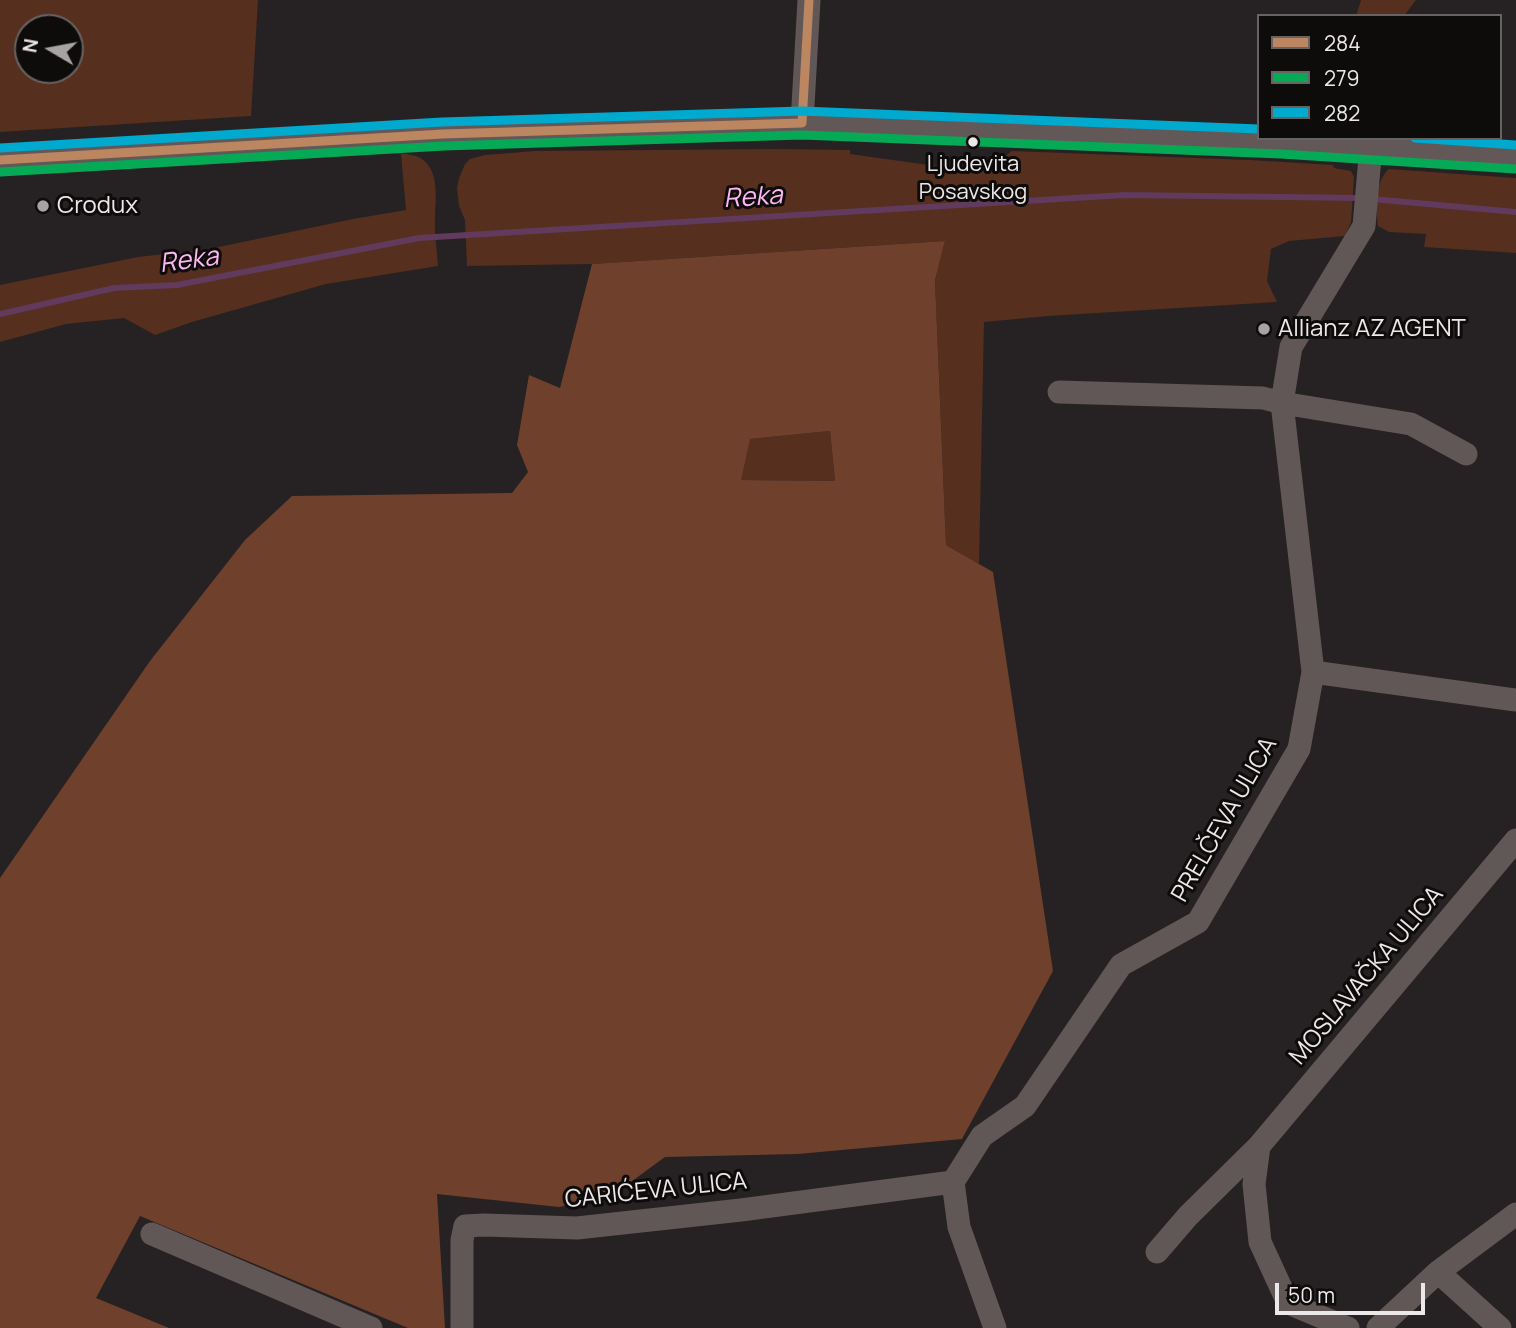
<!DOCTYPE html>
<meta charset="utf-8">
<style>
body{margin:0}
#map{position:relative;width:1516px;height:1328px;overflow:hidden;background:#262122;font-family:Manrope,sans-serif}
canvas{display:block}
.legend{position:absolute;left:1257px;top:14px;width:245px;height:126px;box-sizing:border-box;background:#0e0b0b;border:2px solid #676363;margin:0;padding:9px 12px;list-style:none;font-size:21px;color:#ece7e8}
.legend li{display:flex;align-items:center;gap:14px;height:35px}
.legend b{width:35px;border:2px solid #676363}
.north{position:absolute;left:14px;top:14px;width:70px;height:70px;box-sizing:border-box;background:#0e0b0b;border:2px solid #676363;border-radius:50%;rotate:280deg;font-size:19px;font-weight:700;line-height:28px;text-align:center;color:#ece7e8}
.north::after{content:'';display:block;margin:auto;width:24px;height:32px;background:#a7a2a3;clip-path:polygon(50% 0,100% 100%,50% 72%,0 100%)}
.scale{position:absolute;left:1275px;top:1283px;width:150px;height:32px;box-sizing:border-box;border:4px solid #ece7e8;border-top:0;padding-left:9px;font-size:21px;line-height:24px;white-space:nowrap;color:#ece7e8;-webkit-text-stroke:5px #0e0b0b;paint-order:stroke}
</style>
<div id="map">
<canvas width="1516" height="1328"></canvas>
<ul class="legend">
<li><b style="height:9px;background:#bb8660"></b>284</li>
<li><b style="height:9px;background:#06aa56"></b>279</li>
<li><b style="height:9px;background:#00a9ce"></b>282</li>
</ul>
<div class="north">N</div>
<div class="scale">50 m</div>
</div>
<script>
const c = document.querySelector('canvas').getContext('2d');
c.lineJoin = 'round';
function paint(path, color) {
  c.fillStyle = color;
  c.fill(path, 'evenodd');
}
function trace(path, color, width, dash) {
  c.strokeStyle = color;
  c.lineWidth = width;
  c.lineCap = dash ? 'butt' : 'round';
  c.setLineDash(dash || []);
  c.stroke(path);
}
function drawText(font, color, halo, rows, align = 'center') {
  c.font = font + ' Manrope,sans-serif';
  c.lineWidth = 6;
  c.setLineDash([]);
  c.textBaseline = 'middle';
  c.strokeStyle = halo;
  c.fillStyle = color;
  for (const [text, x, y, turn = 0] of rows) {
    c.save();
    c.translate(x, y);
    c.rotate((+turn || 0) * Math.PI / 180);
    c.textAlign = isNaN(turn) ? turn : align;
    if (halo) c.strokeText(text, 0, 0);
    c.fillText(text, 0, 0);
    c.restore();
  }
}
const green = new Path2D(`
 M 0,0 L 258,0 L 251,116 L 0,132 ZM 28,28 L 70,28 L 70,70 L 28,70 Z
 M 1361,0 L 1416,0 L 1404,16 L 1356,16 Z
 M 775,149 L 850,150 L 850,154 L 936,166 L 992,167 L 1012,151 L 1250,160 L 1333,165 L 1334,168 L 1351,171 L 1354,177 L 1351,222 L 1345,236 L 1289,241 L 1271,249 L 1267,281 L 1277,302 L 1048,316 L 984,322 L 979,564 L 946,545 L 935,280 L 945,241 L 592,264 L 467,266 L 465,220 L 459,206 L 457,188 L 459,178 L 465,164 L 470,159 L 485,155 L 535,151 Z
 M 401,154 C 439,153 437,189 435,215 C 434,232 437,250 438,266 L 326,284 L 192,322 L 155,335 L 124,318 L 66,324 L 0,342 L 0,285 L 138,257 L 209,249 L 353,219 L 406,210 Z
 M 1389,169 L 1516,178 L 1516,253 L 1424,247 L 1426,234 L 1389,232 L 1378,226 C 1376,209 1375,180 1389,169 Z
 M 830,431 L 835,481 L 740,480 L 749,439 Z`);
const forest = new Path2D(`
 M 945,241 L 935,280 L 946,545 L 993,572 L 1053,971 L 962,1139 L 798,1154 L 665,1157 L 613,1195 L 559,1207 L 437,1194 L 445,1328 L 408,1328 L 140,1216 L 96,1298 L 169,1328 L 0,1328 L 0,878 L 150,661 L 245,540 L 292,496 L 512,493 L 528,472 L 517,445 L 529,375 L 560,388 L 592,264 ZM 830,431 L 835,481 L 741,480 L 750,439 Z`);
const stream = new Path2D(`
 M 1372,199 L 1516,212
 M 0,314 L 114,288 L 177,285 L 419,238 L 1124,195 L 1361,198`);
const minor = new Path2D(`
 M 802,123 L 809,0
 M 1059,392 L 1263,398 L 1282,403 L 1411,424 L 1466,454
 M 1313,672 L 1516,700
 M 152,1234 L 371,1328
 M 1157,1252 L 1188,1216 L 1259,1146
 M 1438,1272 L 1500,1328
 M 462,1328 L 462,1240 L 465,1226 L 484,1225 L 577,1228 L 741,1210 L 953,1182
 M 995,1328 L 959,1227 L 953,1182 L 982,1136 L 1025,1106 L 1121,965 L 1198,922 L 1299,749 L 1313,672 L 1282,403 L 1291,347 L 1364,226 L 1371,146
 M 1348,1328 L 1288,1303 L 1260,1242 L 1254,1184 L 1259,1146 L 1516,840
 M 1378,1328 L 1438,1272 L 1516,1214`);
const major = new Path2D(`
 M 0,160 L 443,134 L 802,123 L 1282,142 L 1516,157`);
const bus1 = new Path2D(`
 M 802,123 L 809,0
 M 0,160 L 443,134 L 802,123`);
const bus2 = new Path2D(`
 M 1,172 L 444,146 L 802,135 L 1281,154 L 1515,169`);
const bus3 = new Path2D(`
 M 1415,138 L 1516,145
 M 0,148 L 442,122 L 802,111 L 1259,129`);
const markers = [
 [973,142,6,"#ece7e8"],
 [43,206,7,"#a7a2a3"],
 [1264,329,7,"#a7a2a3"]
];
const busNames = [
 ["Ljudevita",973,165],
 ["Posavskog",973,193]
];
const poiNames = [
 ["Crodux",57,206],
 ["Allianz AZ AGENT",1278,329]
];
const streetNames = [
 ["PRELČEVA ULICA",1225,820,-60],
 ["MOSLAVAČKA ULICA",1367,976,-50],
 ["CARIĆEVA ULICA",656,1191,-6]
];
const waterNames = [
 ["Reka",753,198,-4],
 ["Reka",189,261,-8]
];
paint(green, '#562f1e');
paint(forest, '#6f402c');
trace(stream, '#613a5d', 6);
trace(minor, '#615757', 23);
trace(major, '#625858', 30);
trace(bus1, '#bb8660', 9);
trace(bus2, '#06aa56', 9);
trace(bus3, '#00a9ce', 9);
for (const [x, y, r, color] of markers) {
  const dot = new Path2D();
  dot.arc(x, y, r, 0, 2 * Math.PI);
  c.fillStyle = color;
  c.fill(dot);
  trace(dot, '#0e0b0b', 2.5);
}
drawText('22px', '#ece7e8', '#0e0b0b', busNames);
drawText('24px', '#ece7e8', '#0e0b0b', poiNames, 'left');
drawText('24px', '#ece7e8', '#0e0b0b', streetNames);
drawText('italic 26px', '#fdb8f4', '#0e0b0b', waterNames);
</script>
